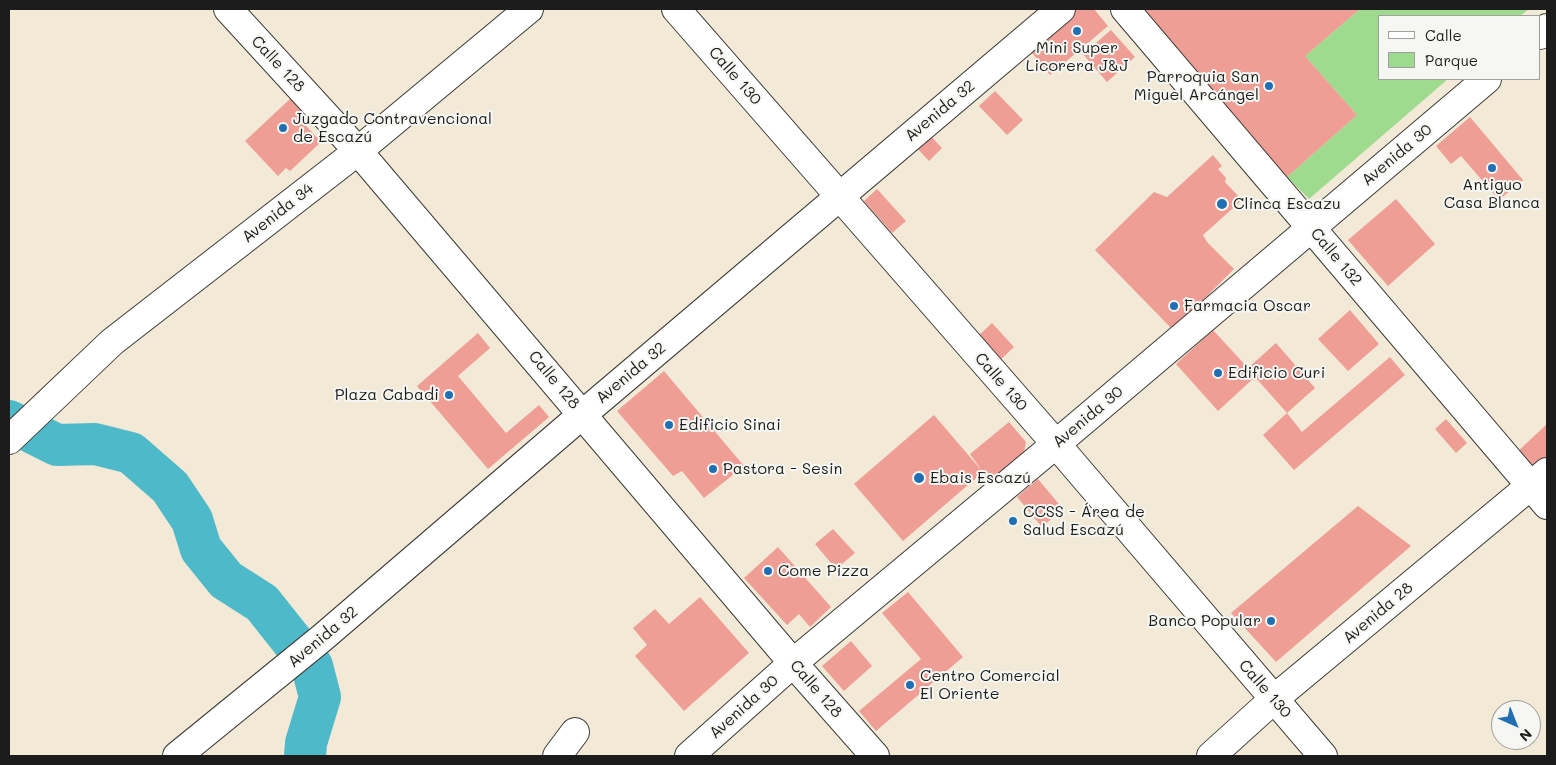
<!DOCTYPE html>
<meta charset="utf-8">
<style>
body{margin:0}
#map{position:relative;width:1556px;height:765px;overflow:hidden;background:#f2e9d6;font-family:Mali,sans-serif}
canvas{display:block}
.frame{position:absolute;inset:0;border:10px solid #1c1c1c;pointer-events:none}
.legend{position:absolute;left:1378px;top:15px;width:162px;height:65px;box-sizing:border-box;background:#f6f6f2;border:1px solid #9f9f9c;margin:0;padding:6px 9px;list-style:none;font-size:15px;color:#1c1c1c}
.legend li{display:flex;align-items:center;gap:10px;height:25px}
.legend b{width:25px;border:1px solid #9f9f9c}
.north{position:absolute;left:1491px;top:700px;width:50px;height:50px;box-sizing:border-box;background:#f6f6f2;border:1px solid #9f9f9c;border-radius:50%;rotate:136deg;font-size:14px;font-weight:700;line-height:20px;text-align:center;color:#1c1c1c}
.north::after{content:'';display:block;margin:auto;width:18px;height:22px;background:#1f6fb2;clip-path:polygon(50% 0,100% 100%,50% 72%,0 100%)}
</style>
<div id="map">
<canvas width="1556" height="765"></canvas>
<div class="frame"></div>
<ul class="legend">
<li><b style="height:6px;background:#fff"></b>Calle</li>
<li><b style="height:14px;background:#9fdb8f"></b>Parque</li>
</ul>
<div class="north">N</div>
</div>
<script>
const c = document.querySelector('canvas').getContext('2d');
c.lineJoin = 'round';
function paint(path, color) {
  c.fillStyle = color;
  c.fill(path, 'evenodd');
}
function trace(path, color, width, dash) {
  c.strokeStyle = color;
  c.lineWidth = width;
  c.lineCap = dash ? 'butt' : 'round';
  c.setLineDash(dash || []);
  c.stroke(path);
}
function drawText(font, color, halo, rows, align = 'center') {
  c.font = font + ' Mali,sans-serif';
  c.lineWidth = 4;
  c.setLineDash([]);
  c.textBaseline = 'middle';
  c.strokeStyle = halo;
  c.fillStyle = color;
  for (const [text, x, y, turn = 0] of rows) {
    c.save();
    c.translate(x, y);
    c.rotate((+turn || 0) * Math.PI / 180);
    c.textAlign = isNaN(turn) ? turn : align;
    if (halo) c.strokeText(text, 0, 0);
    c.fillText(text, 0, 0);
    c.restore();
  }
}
const green = new Path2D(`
 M 1360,9 L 1529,9 L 1520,16 L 1380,16 L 1380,79 L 1448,79 L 1309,199 L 1287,177 L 1357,115 L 1305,56 Z`);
const river = new Path2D(`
 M 9,421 L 57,445 L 95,444 L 131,453 L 170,487 L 192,520 L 201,549 L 226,580 L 262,603 L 312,666 L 320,697 L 306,743 L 305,756`);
const building = new Path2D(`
 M 1077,9 L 1094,9 L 1108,26 L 1050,75 L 1029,49 Z
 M 1140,9 L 1360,9 L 1305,56 L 1357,115 L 1287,177 Z
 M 1111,30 L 1135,57 L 1107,82 L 1083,54 Z
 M 995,91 L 1023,120 L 1007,135 L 979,106 Z
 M 291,98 L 303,111 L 297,116 L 321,142 L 290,171 L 286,168 L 278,176 L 245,141 Z
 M 1470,117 L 1523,180 L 1499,200 L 1461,156 L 1451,164 L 1436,146 Z
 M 927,132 L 942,148 L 929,161 L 914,145 Z
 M 1213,155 L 1222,166 L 1218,169 L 1226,178 L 1225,182 L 1242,200 L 1203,235 L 1207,242 L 1234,269 L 1173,330 L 1095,250 L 1154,192 L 1167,197 Z
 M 877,189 L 906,221 L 892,233 L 864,201 Z
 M 1396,199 L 1435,244 L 1388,286 L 1348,240 Z
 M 1350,310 L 1379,344 L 1348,371 L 1318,339 Z
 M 992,323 L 1014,347 L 996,364 L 974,340 Z
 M 1213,330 L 1248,368 L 1276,343 L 1315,388 L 1287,413 L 1255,377 L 1218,411 L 1176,364 Z
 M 478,333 L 490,348 L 458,376 L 506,433 L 539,405 L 549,417 L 488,469 L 417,386 Z
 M 1390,357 L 1405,375 L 1294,470 L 1263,435 L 1287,413 L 1302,432 Z
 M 664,371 L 744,466 L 704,498 L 682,471 L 673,476 L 617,411 Z
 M 934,415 L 982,471 L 970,454 L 1009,422 L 1026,442 L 1024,453 L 992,480 L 983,472 L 903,541 L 854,484 Z
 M 1446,419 L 1467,443 L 1456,453 L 1435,429 Z
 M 1547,424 L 1547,456 L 1532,470 L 1516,453 Z
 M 1038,479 L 1063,509 L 1042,527 L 1017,497 Z
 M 1358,506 L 1411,546 L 1276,662 L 1231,613 Z
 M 833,529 L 855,553 L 836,569 L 815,544 Z
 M 778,547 L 831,607 L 810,627 L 799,614 L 787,625 L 744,578 Z
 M 908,592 L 963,657 L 876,731 L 859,711 L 921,659 L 882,613 Z
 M 700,597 L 749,653 L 684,711 L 635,656 L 647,645 L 633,628 L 655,609 L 669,624 Z
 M 851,641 L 872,666 L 844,691 L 822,666 Z`);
const minor = new Path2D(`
 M 676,9 L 1056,444 L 1323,756
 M 1540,35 L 1547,28
 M 9,440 L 112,342 L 358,151 L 529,9
 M 177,756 L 322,638 L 583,414 L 1061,9
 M 557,756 L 575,732
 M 689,756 L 793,663 L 1056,444 L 1487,79
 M 1211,756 L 1274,699 L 1547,472`);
const major = new Path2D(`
 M 228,9 L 358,151 L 793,663 L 875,756
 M 1125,9 L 1547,505`);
const markers = [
 [1077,31,5,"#1f6fb2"],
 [1269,86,5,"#1f6fb2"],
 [283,128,5,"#1f6fb2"],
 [1492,168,5,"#1f6fb2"],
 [1222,204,6,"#1f6fb2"],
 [1174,306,5,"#1f6fb2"],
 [1218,373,5,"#1f6fb2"],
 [449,395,5,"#1f6fb2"],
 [669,425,5,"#1f6fb2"],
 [713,469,5,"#1f6fb2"],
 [919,478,6,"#1f6fb2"],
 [1013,521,5,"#1f6fb2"],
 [768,571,5,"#1f6fb2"],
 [1271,621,5,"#1f6fb2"],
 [910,685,5,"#1f6fb2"]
];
const poiNames = [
 ["Mini Super",1077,48,"center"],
 ["Licorera J&J",1077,66,"center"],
 ["Parroquia San",1259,77,"right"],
 ["Miguel Arcángel",1259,95,"right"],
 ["Juzgado Contravencional",293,119],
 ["de Escazú",293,137],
 ["Antiguo",1492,185,"center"],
 ["Casa Blanca",1492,203,"center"],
 ["Clinca Escazu",1233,204],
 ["Farmacia Oscar",1184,306],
 ["Edificio Curi",1228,373],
 ["Plaza Cabadi",439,395,"right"],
 ["Edificio Sinai",679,425],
 ["Pastora - Sesin",723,469],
 ["Ebais Escazú",930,478],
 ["CCSS - Área de",1023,512],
 ["Salud Escazú",1023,530],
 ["Come Pizza",778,571],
 ["Banco Popular",1261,621,"right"],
 ["Centro Comercial",920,676],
 ["El Oriente",920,694]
];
const streetNames = [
 ["Calle 128",278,64,47],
 ["Calle 130",735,76,49],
 ["Avenida 32",940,111,-40],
 ["Avenida 30",1397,155,-40],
 ["Avenida 34",278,213,-38],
 ["Calle 132",1336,257,50],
 ["Avenida 32",631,373,-40],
 ["Calle 128",554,380,50],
 ["Calle 130",1001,382,49],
 ["Avenida 30",1088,417,-40],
 ["Avenida 28",1378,613,-40],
 ["Avenida 32",323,637,-40],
 ["Calle 128",816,689,49],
 ["Calle 130",1265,689,49],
 ["Avenida 30",744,707,-42]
];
paint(green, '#9fdb8f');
trace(river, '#4db9c9', 42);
paint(building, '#ee9e95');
trace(minor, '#3c3b38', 30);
trace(major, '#3c3b38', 30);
trace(minor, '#fff', 28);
trace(major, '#fff', 28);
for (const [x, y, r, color] of markers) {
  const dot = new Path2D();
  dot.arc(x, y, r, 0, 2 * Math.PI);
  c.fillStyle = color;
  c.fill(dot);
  trace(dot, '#f6f6f2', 2);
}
drawText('16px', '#1c1c1c', '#f6f6f2', poiNames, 'left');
drawText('16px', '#1c1c1c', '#f6f6f2', streetNames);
</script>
